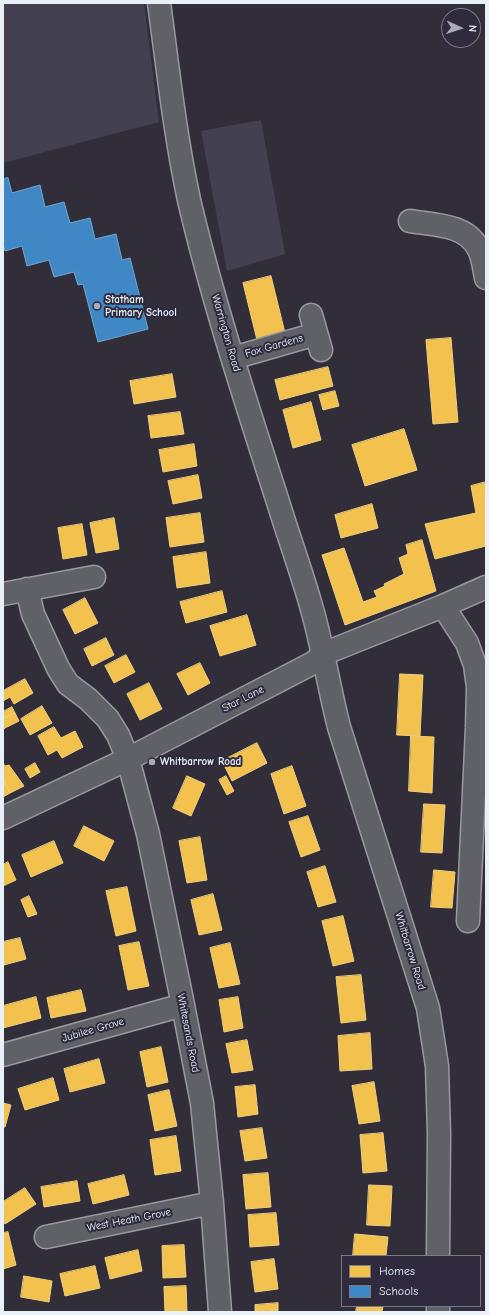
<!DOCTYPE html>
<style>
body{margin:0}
#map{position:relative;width:489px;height:1315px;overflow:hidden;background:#312e39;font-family:"Comic Neue",sans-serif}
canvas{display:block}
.frame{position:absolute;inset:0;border:4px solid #e8f1f8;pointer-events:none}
.legend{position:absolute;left:341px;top:1255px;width:140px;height:52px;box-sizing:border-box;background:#2f2a3d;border:1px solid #797a88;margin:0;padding:5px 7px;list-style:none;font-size:12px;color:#e8f1f8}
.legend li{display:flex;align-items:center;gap:8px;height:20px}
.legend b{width:20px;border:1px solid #797a88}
.north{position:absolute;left:441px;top:8px;width:40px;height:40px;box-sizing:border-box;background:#2f2a3d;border:1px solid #797a88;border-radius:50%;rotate:93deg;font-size:11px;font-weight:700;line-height:16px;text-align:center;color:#e8f1f8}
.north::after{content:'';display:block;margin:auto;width:14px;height:18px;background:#a8adb5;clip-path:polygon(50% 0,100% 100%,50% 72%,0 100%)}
</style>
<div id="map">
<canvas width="489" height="1315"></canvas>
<div class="frame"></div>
<ul class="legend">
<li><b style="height:11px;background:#f2c14e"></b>Homes</li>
<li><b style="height:11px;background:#3f88c5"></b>Schools</li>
</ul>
<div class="north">N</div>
</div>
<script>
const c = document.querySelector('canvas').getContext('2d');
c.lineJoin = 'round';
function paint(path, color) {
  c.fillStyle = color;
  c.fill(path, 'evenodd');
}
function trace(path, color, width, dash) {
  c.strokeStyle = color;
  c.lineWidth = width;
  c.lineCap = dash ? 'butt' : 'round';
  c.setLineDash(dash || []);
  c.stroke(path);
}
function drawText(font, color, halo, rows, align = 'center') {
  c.font = font + ' "Comic Neue",sans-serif';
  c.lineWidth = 4;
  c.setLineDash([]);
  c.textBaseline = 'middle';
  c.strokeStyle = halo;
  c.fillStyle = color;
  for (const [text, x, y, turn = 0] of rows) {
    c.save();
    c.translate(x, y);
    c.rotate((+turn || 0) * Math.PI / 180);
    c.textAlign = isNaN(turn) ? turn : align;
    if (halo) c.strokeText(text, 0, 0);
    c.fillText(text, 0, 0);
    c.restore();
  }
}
const green = new Path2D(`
 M 3,3 L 144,3 L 159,122 L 3,163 Z
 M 261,120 L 285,254 L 227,271 L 201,131 Z`);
const homes = new Path2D(`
 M 271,276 L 285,333 L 257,340 L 243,283 Z
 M 451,338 L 458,422 L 433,424 L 426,340 Z
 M 328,367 L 333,386 L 280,400 L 275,380 Z
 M 172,374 L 176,397 L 134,404 L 130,381 Z
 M 335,391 L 339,406 L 323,410 L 319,395 Z
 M 311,402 L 321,440 L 293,448 L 283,410 Z
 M 180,412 L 184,434 L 151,438 L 148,416 Z
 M 404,429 L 417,470 L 365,486 L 352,445 Z
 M 194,444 L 197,466 L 163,472 L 159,450 Z
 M 198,475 L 202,498 L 173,504 L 168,481 Z
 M 486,482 L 486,546 L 435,559 L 425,524 L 476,513 L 471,486 Z
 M 372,504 L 378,528 L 341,538 L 335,515 Z
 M 200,513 L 204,542 L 170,547 L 166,518 Z
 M 114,518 L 119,549 L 96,553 L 90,523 Z
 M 82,524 L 87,555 L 63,559 L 58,528 Z
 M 422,540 L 436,591 L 345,625 L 322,555 L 344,548 L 363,602 L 377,597 L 374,591 L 385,586 L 384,584 L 404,574 L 399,558 L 408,554 L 406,545 Z
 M 206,552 L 210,583 L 177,588 L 173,557 Z
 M 222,591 L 227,612 L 186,623 L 180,602 Z
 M 85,598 L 98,623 L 75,634 L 63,610 Z
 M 247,615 L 256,645 L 220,656 L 210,626 Z
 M 106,638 L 114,655 L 92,666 L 84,649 Z
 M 126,655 L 135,672 L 114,683 L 105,666 Z
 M 200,663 L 210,683 L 188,695 L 177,674 Z
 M 400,674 L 423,675 L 420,736 L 397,735 Z
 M 25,679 L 33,693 L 14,704 L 10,697 L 3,701 L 3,691 Z
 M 149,683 L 162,709 L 140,720 L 127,694 Z
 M 42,706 L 52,723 L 30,735 L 21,719 Z
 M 12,707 L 15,713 L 3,719 L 3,712 Z
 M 15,713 L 19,721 L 3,729 L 3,719 Z
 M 54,727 L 61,738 L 75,731 L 83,747 L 62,758 L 57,750 L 48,755 L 38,736 Z
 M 411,736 L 434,737 L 432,793 L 409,791 Z
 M 257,743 L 267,763 L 232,781 L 222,761 Z
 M 3,763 L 5,766 L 9,765 L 24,786 L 10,793 L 3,778 Z
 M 35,763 L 40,772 L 30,778 L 25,769 Z
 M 292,766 L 306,806 L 284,814 L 271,774 Z
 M 187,776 L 205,784 L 191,816 L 173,808 Z
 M 226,776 L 234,791 L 227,795 L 219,780 Z
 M 3,778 L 10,793 L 3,797 Z
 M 424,804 L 445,805 L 442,853 L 421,852 Z
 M 308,816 L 320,850 L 301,857 L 289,822 Z
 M 84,826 L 114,841 L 104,861 L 74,846 Z
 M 200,837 L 207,880 L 187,883 L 179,841 Z
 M 54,841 L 63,863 L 31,877 L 22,855 Z
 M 8,862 L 16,880 L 3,886 L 3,865 Z
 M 325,866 L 336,902 L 318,907 L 307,872 Z
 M 434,870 L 455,872 L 452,908 L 431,907 Z
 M 127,887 L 136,931 L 116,936 L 106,891 Z
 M 213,894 L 222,930 L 199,935 L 191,900 Z
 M 29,896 L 37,914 L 28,917 L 21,900 Z
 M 343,916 L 354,961 L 333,966 L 322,921 Z
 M 20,938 L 26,959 L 4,965 L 3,942 Z
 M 139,942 L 149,986 L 128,990 L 119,946 Z
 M 230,943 L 240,984 L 219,988 L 210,948 Z
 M 361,975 L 366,1020 L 341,1023 L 336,977 Z
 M 81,990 L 86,1011 L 51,1018 L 47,998 Z
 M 36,997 L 41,1018 L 3,1028 L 3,1006 Z
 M 238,997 L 243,1028 L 224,1032 L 219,1000 Z
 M 370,1033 L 372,1069 L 340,1071 L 338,1036 Z
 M 247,1040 L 253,1070 L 232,1073 L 226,1044 Z
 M 161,1047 L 168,1082 L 147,1087 L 140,1052 Z
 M 99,1059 L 105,1083 L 70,1092 L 64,1069 Z
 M 53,1078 L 59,1100 L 25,1110 L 18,1089 Z
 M 374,1082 L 380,1121 L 359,1124 L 352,1086 Z
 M 255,1085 L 258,1114 L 238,1117 L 235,1087 Z
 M 169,1090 L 177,1126 L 155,1131 L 148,1095 Z
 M 3,1103 L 11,1105 L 5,1127 L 3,1127 Z
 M 262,1128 L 267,1158 L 245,1161 L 240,1131 Z
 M 383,1133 L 387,1171 L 363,1173 L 360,1135 Z
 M 176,1136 L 181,1171 L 155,1175 L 150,1140 Z
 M 268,1173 L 271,1207 L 246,1209 L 243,1175 Z
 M 124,1175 L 129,1195 L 93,1204 L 88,1184 Z
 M 77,1181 L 80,1201 L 44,1207 L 41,1187 Z
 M 369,1185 L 392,1186 L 390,1226 L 367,1225 Z
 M 25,1188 L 36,1204 L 5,1224 L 3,1220 L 3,1202 Z
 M 276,1213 L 279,1245 L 250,1247 L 248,1215 Z
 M 8,1232 L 16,1265 L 3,1269 L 3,1233 Z
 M 355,1234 L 388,1237 L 386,1256 L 353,1256 Z
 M 184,1245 L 186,1277 L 163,1278 L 162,1246 Z
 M 138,1250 L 142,1271 L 110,1279 L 105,1258 Z
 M 274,1259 L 278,1289 L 255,1292 L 251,1262 Z
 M 95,1266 L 100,1288 L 65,1296 L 60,1274 Z
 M 24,1276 L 52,1281 L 49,1302 L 21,1297 Z
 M 186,1286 L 187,1312 L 165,1312 L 164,1287 Z
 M 278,1303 L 278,1312 L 255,1312 L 255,1305 Z
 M 357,1306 L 383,1306 L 382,1312 L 356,1312 Z`);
const schools = new Path2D(`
 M 8,178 L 12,193 L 40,185 L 45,207 L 64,202 L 70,223 L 90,218 L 95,239 L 116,234 L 122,260 L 130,258 L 148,329 L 98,342 L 83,284 L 78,285 L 74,272 L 54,277 L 49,260 L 27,266 L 22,246 L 5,251 L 3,243 L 3,179 Z`);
const minor = new Path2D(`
 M 159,3 C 168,69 175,135 189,200 C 213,302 246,402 278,502 C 289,538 302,573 312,609 C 323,648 329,688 339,727 L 428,1008 L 437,1066 L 439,1134 L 438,1256
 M 410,221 C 433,225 466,224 478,248 C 483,256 484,268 486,278
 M 311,315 L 321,350
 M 233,358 L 316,334
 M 27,589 L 33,614 L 58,668 L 68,684 L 88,699 L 108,719 L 118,735 L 128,759 L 148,834 L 183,1005 L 202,1103 L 212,1203 L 220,1312
 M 3,594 L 94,577
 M 443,606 L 467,643 L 475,665 L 478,687 L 477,728 L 468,921
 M 3,818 L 128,759 L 313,663 L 323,655 L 333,650 L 443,606 L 486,587
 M 3,1055 L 183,1005
 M 46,1237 L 212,1203
 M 438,1306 L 438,1312`);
const markers = [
 [97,306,4,"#a8adb5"],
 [152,762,4,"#a8adb5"]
];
const poiNames = [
 ["Statham",105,300],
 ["Primary School",105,313],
 ["Whitbarrow Road",160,762]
];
const streetNames = [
 ["Warrington Road",226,333,74],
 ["Fox Gardens",274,346,-16],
 ["Star Lane",243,699,-27],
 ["Whitbarrow Road",410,951,73],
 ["Jubilee Grove",93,1030,-16],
 ["Whitesands Road",188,1033,79],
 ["West Heath Grove",129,1220,-11]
];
paint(green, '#434151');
paint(homes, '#f2c14e');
trace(homes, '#efcf81', 1);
paint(schools, '#3f88c5');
trace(schools, '#72a8d4', 1);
trace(minor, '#98999f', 25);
trace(minor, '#606067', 22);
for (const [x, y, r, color] of markers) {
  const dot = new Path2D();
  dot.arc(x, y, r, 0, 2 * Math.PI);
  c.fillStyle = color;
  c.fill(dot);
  trace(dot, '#2f2a3d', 1.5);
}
drawText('bold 11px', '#e8f1f8', '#2f2a3d', poiNames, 'left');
drawText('11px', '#e8f1f8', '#2f2a3d', streetNames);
</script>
